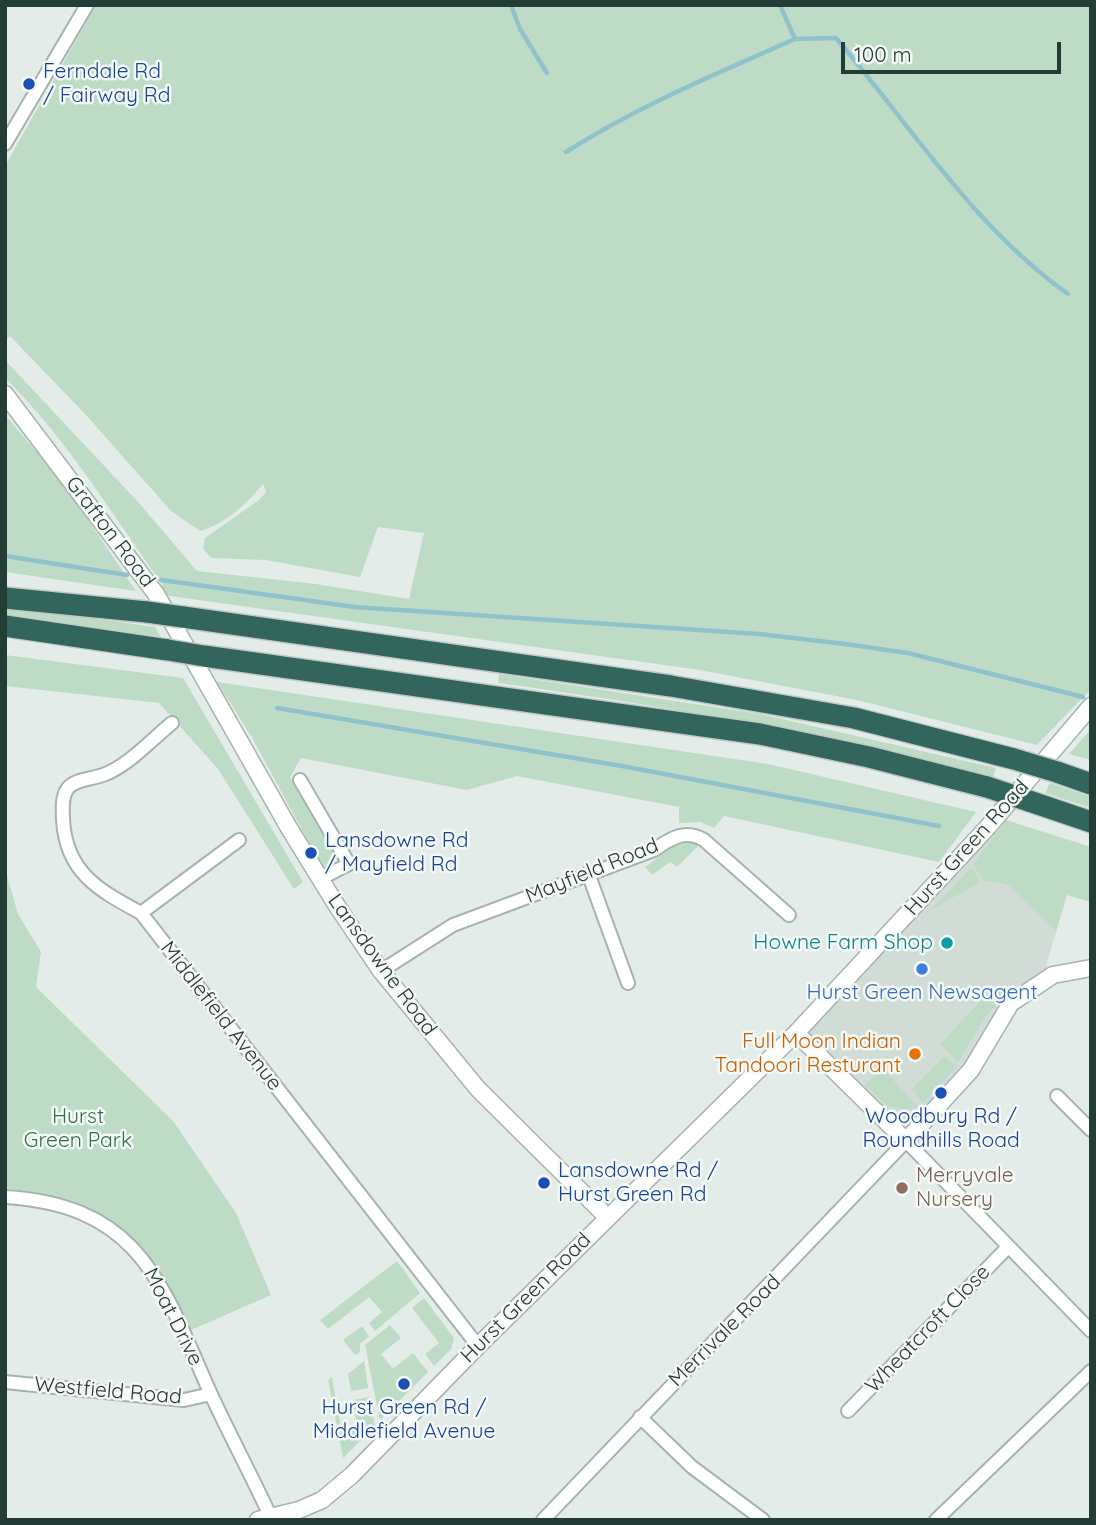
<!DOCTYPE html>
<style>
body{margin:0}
#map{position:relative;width:1096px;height:1525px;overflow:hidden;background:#e3ece8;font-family:Quicksand,sans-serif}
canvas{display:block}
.frame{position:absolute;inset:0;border:7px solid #243c36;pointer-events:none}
.scale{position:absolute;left:841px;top:42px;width:220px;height:32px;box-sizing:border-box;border:4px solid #243c36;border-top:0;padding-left:9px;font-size:21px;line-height:24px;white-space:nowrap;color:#243c36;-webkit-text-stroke:5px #f4f9f6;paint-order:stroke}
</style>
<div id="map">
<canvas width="1096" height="1525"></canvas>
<div class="frame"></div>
<div class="scale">100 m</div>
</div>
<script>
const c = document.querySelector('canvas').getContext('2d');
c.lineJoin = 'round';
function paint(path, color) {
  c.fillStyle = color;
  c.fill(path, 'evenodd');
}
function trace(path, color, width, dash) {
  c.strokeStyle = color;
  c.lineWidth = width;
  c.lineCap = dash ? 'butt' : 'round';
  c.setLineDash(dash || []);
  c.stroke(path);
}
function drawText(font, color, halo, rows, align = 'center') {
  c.font = font + ' Quicksand,sans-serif';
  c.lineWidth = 5;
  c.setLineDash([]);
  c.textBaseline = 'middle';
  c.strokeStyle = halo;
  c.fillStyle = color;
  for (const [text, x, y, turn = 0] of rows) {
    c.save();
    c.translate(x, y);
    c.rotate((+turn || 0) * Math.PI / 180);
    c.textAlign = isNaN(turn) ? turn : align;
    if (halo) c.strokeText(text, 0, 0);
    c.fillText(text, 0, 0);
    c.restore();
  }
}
const built = new Path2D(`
 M 987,828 L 1025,849 L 1067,895 L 1047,962 L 1046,979 L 1030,988 L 971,1070 L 906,1141 L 796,1033 Z`);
const green = new Path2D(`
 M 96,5 L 1091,5 L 1091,689 L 1037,745 L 857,700 L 700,670 L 163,595 L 162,584 C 112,514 67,439 5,378 L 5,360 L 139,503 L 197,571 L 316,584 L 409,599 L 424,533 L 378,527 L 360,577 L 266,560 L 211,558 L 203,548 L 205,538 L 259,500 L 266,492 L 263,484 C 246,504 226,524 200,531 L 171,511 L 87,416 L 10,336 L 5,341 L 5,166 Z
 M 5,415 L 64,484 L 136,591 L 5,572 Z
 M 5,606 L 155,627 L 161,637 L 5,615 Z
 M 5,655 L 183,678 L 303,882 L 294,889 L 218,769 L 159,703 L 5,686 Z
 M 499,674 L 760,714 L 996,768 L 993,777 C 830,734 665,706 498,683 Z
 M 217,682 L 768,764 L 976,812 L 939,862 L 724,816 L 714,828 L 701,822 L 679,823 L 679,807 L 517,776 L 467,790 L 301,758 L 290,777 L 338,859 L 323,869 L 253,739 Z
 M 1091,729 L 1091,760 L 1069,754 Z
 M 1050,783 L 1091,797 L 1091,808 L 1045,793 Z
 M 1006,820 L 1091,847 L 1091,902 L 1067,895 L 1056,931 L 1012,888 L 1006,884 L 983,880 L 973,864 Z
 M 682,839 L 700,844 L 677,867 L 670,862 L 652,875 L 645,867 Z
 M 972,867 L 980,883 L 930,910 Z
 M 5,869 L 18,914 L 41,952 L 36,987 L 173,1121 L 236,1213 L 271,1295 L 191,1330 C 182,1313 175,1294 164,1278 C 124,1219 75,1196 5,1188 Z
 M 995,986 L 1005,995 L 985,1017 L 958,1062 L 940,1044 Z
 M 945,1056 L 956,1067 L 923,1103 L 912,1089 Z
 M 882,1068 L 918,1107 C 893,1115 882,1101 865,1085 Z
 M 397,1261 L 420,1293 L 375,1331 L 369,1323 L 382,1312 L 369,1297 L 328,1329 L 320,1320 Z
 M 424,1298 L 454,1338 L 451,1349 L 434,1366 L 425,1354 L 439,1343 L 412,1308 Z
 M 390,1325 L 401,1338 L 381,1354 L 393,1369 L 413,1353 L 428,1372 L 380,1420 L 365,1345 Z
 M 362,1326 L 369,1336 L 360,1344 L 360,1352 L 355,1355 L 343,1340 Z
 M 364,1361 L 368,1388 L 351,1391 L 348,1374 Z
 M 332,1377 L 341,1429 L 357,1426 L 353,1400 L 369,1397 L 375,1426 L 343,1458 L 328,1380 Z`);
const stream = new Path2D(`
 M 511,5 L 520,29 L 547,73
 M 780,5 L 795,39 L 836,38 C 910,125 974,227 1068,294
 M 566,152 C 638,106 716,74 795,39
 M 5,556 L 127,575
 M 161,580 L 355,607 L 759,634 L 845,644 L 908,653 L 1083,697
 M 277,708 L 622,766 L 939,826`);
const minor = new Path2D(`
 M 5,144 L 87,5
 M 172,723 C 151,740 128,766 103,775 C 92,779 75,779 68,788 C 61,797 63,810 63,820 C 66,872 98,890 141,913 L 478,1346
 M 300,780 L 349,864 L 320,879
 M 588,873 L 628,983
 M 141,913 L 239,840
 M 381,971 L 453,925 L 654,850 C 671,838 685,829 704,840 L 789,915
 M 1057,1096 L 1091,1130
 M 5,1197 C 140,1205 162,1284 209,1390 C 229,1434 252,1476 272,1520
 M 5,1382 L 184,1400 L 211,1394
 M 848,1411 L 1008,1247
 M 640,1417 L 692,1467 L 763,1520
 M 543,1520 L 906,1141 L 1091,1331
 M 936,1520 L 1091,1371`);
const tertiary = new Path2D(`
 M 5,394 L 156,594 L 289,828 L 337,906 L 381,971 L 478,1089 L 607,1217
 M 796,1033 L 906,1141 L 971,1070 L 1011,1003 L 1053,975 L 1091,968
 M 258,1520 L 299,1510 L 322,1500 L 352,1475 L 478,1346 L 796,1033 L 987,828 L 1091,706`);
const motorway = new Path2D(`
 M 5,598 L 147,612
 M 183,617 L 671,686 L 854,718 L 1014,759
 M 5,626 L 168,650
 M 204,656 L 760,734 L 869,757 L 987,787
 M 1057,772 L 1091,784
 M 1029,801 L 1091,822`);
const motorwayBridge = new Path2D(`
 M 147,612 L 183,617
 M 168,650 L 204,656
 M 1014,759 L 1057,772
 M 987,787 L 1029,801`);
const markers = [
 [29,84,7,"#1a4fb4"],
 [311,853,7,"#1a4fb4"],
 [947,943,7,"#0f9aa8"],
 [922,969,7,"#3f7fe0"],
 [915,1054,7,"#e8710a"],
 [941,1093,7,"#1a4fb4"],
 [544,1183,7,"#1a4fb4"],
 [902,1188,7,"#8d6e63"],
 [404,1384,7,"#1a4fb4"]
];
const transitNames = [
 ["Ferndale Rd",43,72],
 ["/ Fairway Rd",43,96],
 ["Lansdowne Rd",325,841],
 ["/ Mayfield Rd",325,865],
 ["Woodbury Rd /",941,1117,"center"],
 ["Roundhills Road",941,1141,"center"],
 ["Lansdowne Rd /",558,1171],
 ["Hurst Green Rd",558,1195],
 ["Hurst Green Rd /",404,1408,"center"],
 ["Middlefield Avenue",404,1432,"center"]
];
const streetNames = [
 ["Grafton Road",110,532,53],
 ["Hurst Green Road",967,848,-48],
 ["Mayfield Road",592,871,-22],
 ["Lansdowne Road",382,965,54],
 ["Middlefield Avenue",221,1016,52],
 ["Hurst Green Road",526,1298,-45],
 ["Moat Drive",173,1317,63],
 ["Wheatcroft Close",928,1329,-46],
 ["Merrivale Road",725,1331,-45],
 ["Westfield Road",108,1391,5]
];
const cultureNames = [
 ["Howne Farm Shop",933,943]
];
const shopNames = [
 ["Hurst Green Newsagent",922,993]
];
const foodNames = [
 ["Full Moon Indian",901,1042],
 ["Tandoori Resturant",901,1066]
];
const parkNames = [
 ["Hurst",78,1117],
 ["Green Park",78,1141]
];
const educationNames = [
 ["Merryvale",916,1176],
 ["Nursery",916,1200]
];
paint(built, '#d2dcd7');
paint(green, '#bedbc6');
trace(stream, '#90c2cc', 4.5);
trace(minor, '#a6b4af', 16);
trace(tertiary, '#a6b4af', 19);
trace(motorway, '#c2c8c7', 24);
trace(minor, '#fff', 12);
trace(tertiary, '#fff', 16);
trace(motorway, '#32665c', 21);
trace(motorwayBridge, '#c2c8c7', 24, []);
trace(motorwayBridge, '#32665c', 21);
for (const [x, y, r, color] of markers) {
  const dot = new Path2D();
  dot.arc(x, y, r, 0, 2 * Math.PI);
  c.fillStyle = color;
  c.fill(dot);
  trace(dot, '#f4f9f6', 2.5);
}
drawText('21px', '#164399', '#f4f9f6', transitNames, 'left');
drawText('21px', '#243c36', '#f4f9f6', streetNames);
drawText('21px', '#0d838f', '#f4f9f6', cultureNames, 'right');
drawText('21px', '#366cbe', '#f4f9f6', shopNames);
drawText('21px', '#c56008', '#f4f9f6', foodNames, 'right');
drawText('21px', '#32704b', '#f4f9f6', parkNames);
drawText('21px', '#785e54', '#f4f9f6', educationNames, 'left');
</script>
